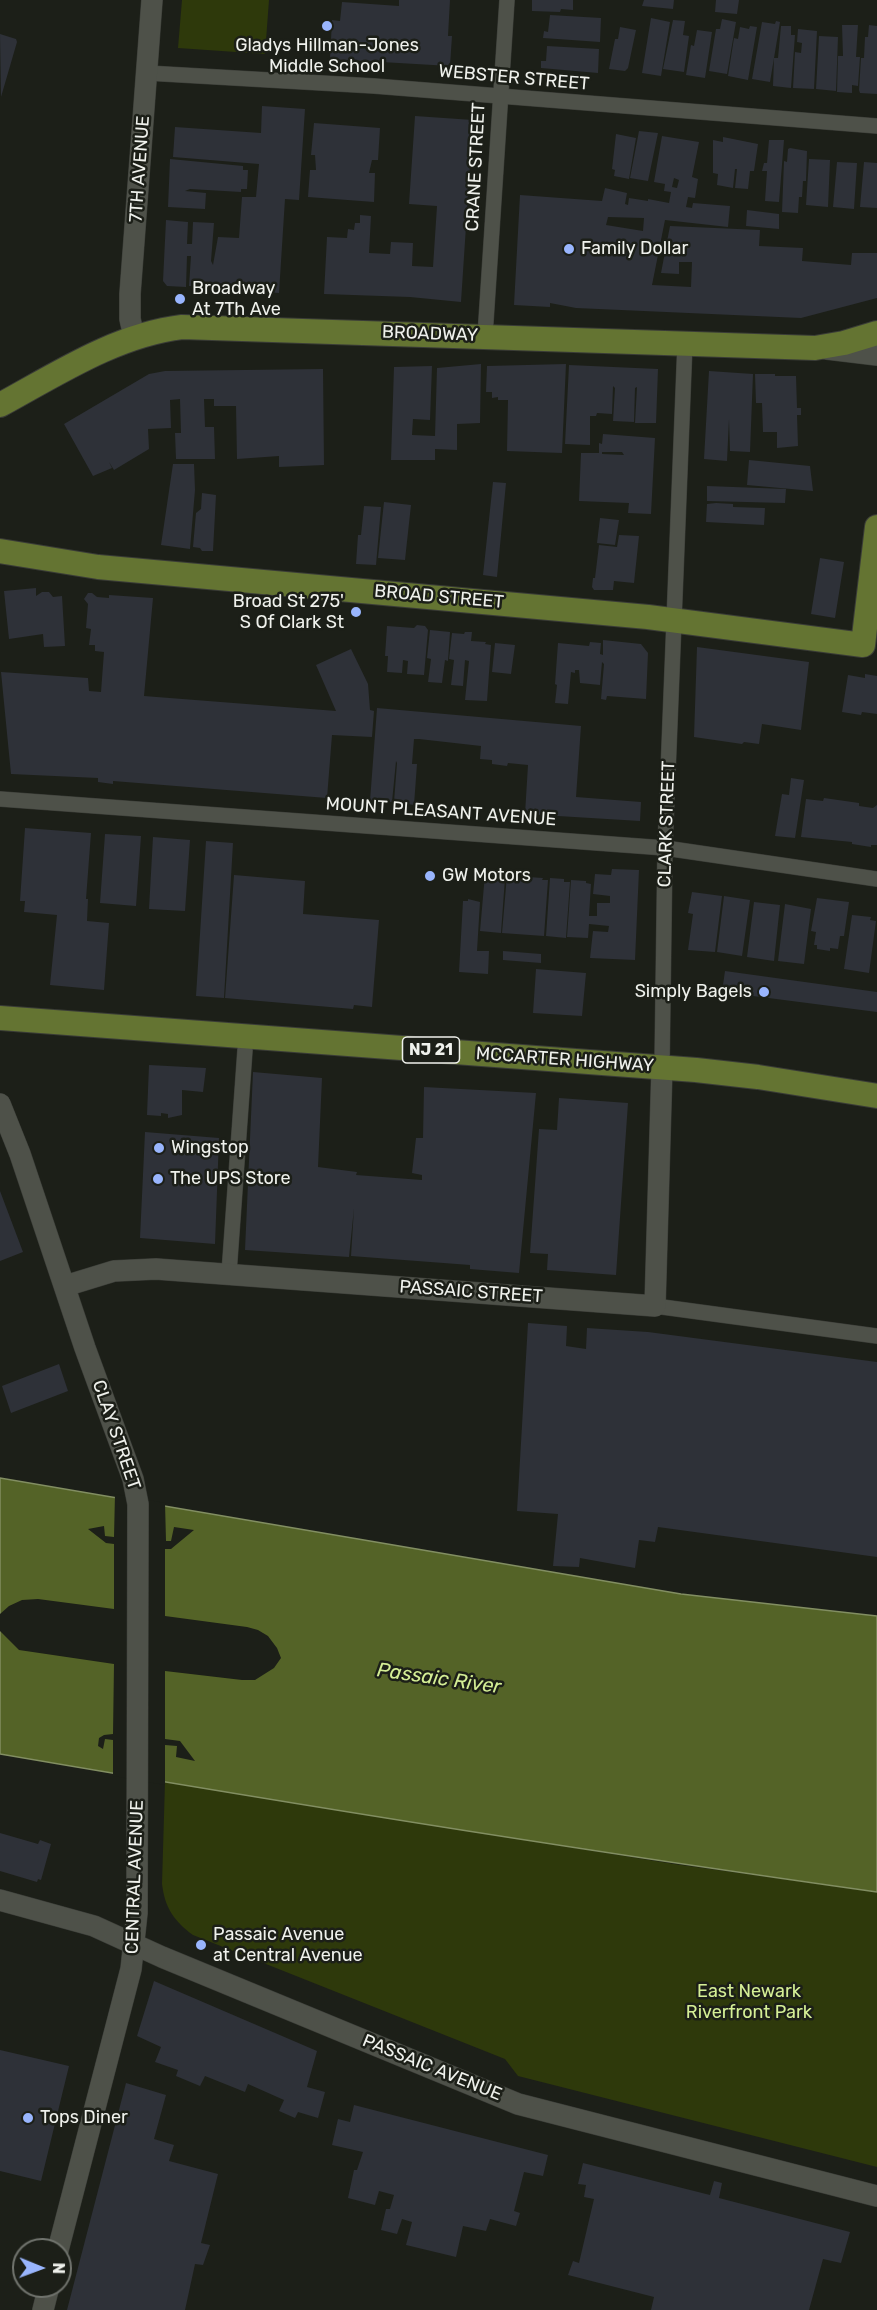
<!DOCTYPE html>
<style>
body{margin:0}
#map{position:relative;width:877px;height:2310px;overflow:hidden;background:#1c1f18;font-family:Rubik,sans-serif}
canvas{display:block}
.north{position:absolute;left:12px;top:2238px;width:60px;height:60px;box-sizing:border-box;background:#1c1f18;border:2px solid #70736d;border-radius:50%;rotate:91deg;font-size:16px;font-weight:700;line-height:24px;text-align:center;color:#eff1ec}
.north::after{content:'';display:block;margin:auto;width:21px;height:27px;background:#99b5fd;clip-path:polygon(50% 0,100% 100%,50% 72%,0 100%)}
</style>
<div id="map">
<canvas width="877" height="2310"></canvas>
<div class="north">N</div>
</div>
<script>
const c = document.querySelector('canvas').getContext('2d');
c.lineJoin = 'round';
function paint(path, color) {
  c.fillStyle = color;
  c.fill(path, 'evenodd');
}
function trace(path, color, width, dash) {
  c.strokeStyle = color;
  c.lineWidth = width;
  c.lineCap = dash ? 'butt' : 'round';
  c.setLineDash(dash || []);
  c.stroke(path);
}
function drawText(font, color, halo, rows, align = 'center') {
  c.font = font + ' Rubik,sans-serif';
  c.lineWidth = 5;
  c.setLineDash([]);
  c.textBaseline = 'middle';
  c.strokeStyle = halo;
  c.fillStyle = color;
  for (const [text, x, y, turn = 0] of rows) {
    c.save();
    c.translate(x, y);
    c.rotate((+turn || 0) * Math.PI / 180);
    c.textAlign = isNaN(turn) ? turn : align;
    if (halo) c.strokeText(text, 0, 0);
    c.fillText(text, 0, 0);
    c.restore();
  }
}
const green = new Path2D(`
 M 182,0 L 269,0 L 265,54 L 178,48 Z
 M 165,1782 L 674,1864 L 877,1892 L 877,2167 L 518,2076 L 505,2059 L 193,1935 C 174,1921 165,1908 162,1884 Z`);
const water = new Path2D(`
 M 0,1478 L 681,1594 L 877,1616 L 877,1892 C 584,1851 292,1804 0,1754 Z`);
const pier = new Path2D(`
 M 115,1494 L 165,1503 L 166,1541 L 171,1541 L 174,1527 L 194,1530 L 171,1549 L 165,1549 L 165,1616 L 247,1627 L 258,1630 L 268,1636 L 277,1648 L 281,1658 L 274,1668 L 255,1680 L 242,1680 L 165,1671 L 165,1739 L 180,1741 L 195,1761 L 176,1757 L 177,1746 L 165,1745 L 165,1785 L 113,1776 L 113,1740 L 105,1739 L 103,1749 L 98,1746 L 99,1738 L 104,1735 L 113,1734 L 114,1664 L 19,1650 L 0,1631 L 0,1614 L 9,1606 L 22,1600 L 38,1599 L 114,1609 L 114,1544 L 106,1543 L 88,1529 L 104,1526 L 105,1536 L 114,1537 Z`);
const building = new Path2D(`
 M 399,0 L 450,0 L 448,36 L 452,36 L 450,66 L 330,59 L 332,20 L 340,21 L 342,2 L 399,6 Z
 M 532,0 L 573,0 L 573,10 L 561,9 L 560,12 L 532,11 Z
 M 644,0 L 674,0 L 673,9 L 642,6 Z
 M 716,0 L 739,0 L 737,14 L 715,12 Z
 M 550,15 L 601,18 L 600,42 L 543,38 L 544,31 L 548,32 Z
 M 651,18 L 670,22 L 661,76 L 642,73 Z
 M 722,19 L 736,22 L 727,74 L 709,71 L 716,29 L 720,29 Z
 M 673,20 L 685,21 L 683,35 L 689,36 L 684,72 L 663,69 Z
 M 776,21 L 780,22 L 770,82 L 752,79 L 762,22 L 775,24 Z
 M 842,25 L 858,25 L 856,57 L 860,57 L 858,86 L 852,85 L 852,93 L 837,92 L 838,56 L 843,56 Z
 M 869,25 L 877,26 L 877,94 L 860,93 L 859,90 L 861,58 L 864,58 L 865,37 L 868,37 Z
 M 750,26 L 757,27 L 748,80 L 728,76 L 734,38 L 738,39 L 740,27 L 749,29 Z
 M 781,26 L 791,26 L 791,35 L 795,35 L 791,88 L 773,86 L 774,58 L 778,58 Z
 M 620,27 L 636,30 L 628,68 L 625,71 L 609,69 L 615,39 L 618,39 Z
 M 798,29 L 817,31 L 814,89 L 793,88 L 795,52 L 801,53 L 802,43 L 797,42 Z
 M 697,30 L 712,32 L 705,78 L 686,75 L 691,45 L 694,46 Z
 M 0,34 L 16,39 L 17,42 L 1,97 Z
 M 819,36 L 838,37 L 836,91 L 816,89 Z
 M 547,46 L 599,49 L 598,73 L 541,68 L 541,61 L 546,61 Z
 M 262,106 L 305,109 L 299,200 L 285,199 L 279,293 L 189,286 L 191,256 L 187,256 L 186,287 L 167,286 L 163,281 L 166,220 L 188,222 L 187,244 L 192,244 L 193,222 L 214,223 L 211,261 L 213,265 L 218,237 L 239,238 L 242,197 L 256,197 L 259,164 L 173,157 L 175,127 L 261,133 Z
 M 415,116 L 473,120 L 461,302 L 410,297 L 324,294 L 327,237 L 347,238 L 348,229 L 354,230 L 355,223 L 360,223 L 360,215 L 371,216 L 369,253 L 390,254 L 391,242 L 413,243 L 412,266 L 433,267 L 437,206 L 409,204 Z
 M 314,123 L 380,128 L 378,160 L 372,160 L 369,173 L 375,173 L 374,202 L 308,197 L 310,170 L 316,170 L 315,155 L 311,155 Z
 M 639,131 L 658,133 L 648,181 L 630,178 Z
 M 616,134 L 636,138 L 629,179 L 614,176 L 615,170 L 612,169 Z
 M 662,136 L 699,142 L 692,177 L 698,179 L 695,198 L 688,197 L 686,207 L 692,208 L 693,203 L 730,206 L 728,227 L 665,220 L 652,285 L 691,287 L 692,262 L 679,262 L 679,274 L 661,273 L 670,226 L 760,230 L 759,246 L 803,248 L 802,261 L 851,265 L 852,253 L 877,253 L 877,298 L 801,318 L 576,308 L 550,303 L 550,307 L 514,305 L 520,195 L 602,201 L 605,188 L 627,193 L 625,204 L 628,205 L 629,198 L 648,201 L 648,199 L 669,203 L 671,192 L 664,191 L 665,184 L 654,182 ZM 674,178 L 679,180 L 677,188 L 672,187 ZM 608,217 L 644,218 L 643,231 L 606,225 Z
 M 723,137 L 758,144 L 754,171 L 750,171 L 748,189 L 735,188 L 737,169 L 735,169 L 733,188 L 717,185 L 718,174 L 713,173 L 713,140 L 723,142 Z
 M 769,140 L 784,140 L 779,202 L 765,201 L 767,171 L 762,171 L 764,163 L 767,163 Z
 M 790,148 L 807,151 L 806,181 L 803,181 L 802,197 L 799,197 L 798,213 L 782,212 L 784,161 L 787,162 L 788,149 Z
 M 170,159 L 243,166 L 243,170 L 248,170 L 247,189 L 241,189 L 241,192 L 190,189 L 185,191 L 206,193 L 205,209 L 168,207 Z
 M 809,159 L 830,160 L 828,207 L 806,205 Z
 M 837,162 L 857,163 L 854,209 L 833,207 Z
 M 864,162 L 877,163 L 877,208 L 860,207 Z
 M 747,210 L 779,214 L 779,229 L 746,226 Z
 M 481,364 L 480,423 L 457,424 L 457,450 L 435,449 L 435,460 L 391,460 L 394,367 L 432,366 L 430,420 L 413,419 L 412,435 L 435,436 L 437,368 Z
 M 566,364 L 562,453 L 507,451 L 508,400 L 498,400 L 498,397 L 492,398 L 492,392 L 486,392 L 487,366 Z
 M 569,365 L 658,369 L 656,423 L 635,423 L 637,387 L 635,388 L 634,422 L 613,421 L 615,388 L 613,386 L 612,414 L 597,413 L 596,416 L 590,416 L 590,445 L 565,444 Z
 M 323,369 L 324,465 L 279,467 L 279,456 L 237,459 L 236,406 L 214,406 L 214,399 L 204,399 L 205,427 L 214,427 L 215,459 L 176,459 L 175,433 L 181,433 L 180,399 L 170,400 L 171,428 L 148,429 L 149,449 L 114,470 L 109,462 L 112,468 L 93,476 L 64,424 L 149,374 L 165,371 Z
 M 709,371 L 753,374 L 750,452 L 730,451 L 729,419 L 727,461 L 704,459 Z
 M 755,374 L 775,374 L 775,376 L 796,376 L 797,408 L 801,408 L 801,415 L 797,415 L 798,446 L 777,448 L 777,432 L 763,432 L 762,403 L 756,403 Z
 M 603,434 L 655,438 L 651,514 L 628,513 L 629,503 L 579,501 L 581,453 L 599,453 L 599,443 L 602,444 ZM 602,452 L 622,452 L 624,455 L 602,454 Z
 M 749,460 L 810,466 L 813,491 L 747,485 Z
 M 173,464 L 194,464 L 195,490 L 190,549 L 161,545 Z
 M 493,482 L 506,483 L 497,577 L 483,575 Z
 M 707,486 L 786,489 L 785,503 L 707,501 Z
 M 202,493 L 216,495 L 213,551 L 202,551 L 200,548 L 193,547 L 196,513 L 201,509 Z
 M 384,502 L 411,505 L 405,560 L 378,558 Z
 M 716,503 L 733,504 L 733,507 L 765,508 L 764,525 L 706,522 L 707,504 Z
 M 364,506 L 381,507 L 376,565 L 356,564 L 358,535 L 361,535 Z
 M 600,518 L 619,520 L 615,545 L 597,543 Z
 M 619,535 L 639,536 L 634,583 L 614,581 L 613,590 L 594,590 L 592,587 L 593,578 L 595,578 L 599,545 L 617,547 Z
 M 820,558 L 844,562 L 835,618 L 811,614 Z
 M 36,588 L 36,596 L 42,592 L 49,592 L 53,597 L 62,596 L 65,646 L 44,647 L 43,634 L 9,639 L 4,591 Z
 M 88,593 L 92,593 L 97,597 L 109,598 L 109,595 L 153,598 L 144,696 L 336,711 L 316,665 L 351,649 L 368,684 L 370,710 L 374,711 L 372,737 L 332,735 L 327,798 L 113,781 L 113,784 L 98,782 L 98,778 L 11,774 L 1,672 L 88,678 L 89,691 L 101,692 L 104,652 L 95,651 L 95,645 L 89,645 L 91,629 L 86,628 L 88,604 L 84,599 Z
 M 417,625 L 425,626 L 428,630 L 424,675 L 407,674 L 408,661 L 403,660 L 402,673 L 387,672 L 388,656 L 385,656 L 387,626 L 414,628 Z
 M 430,630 L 450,632 L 448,661 L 445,660 L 442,683 L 428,682 L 431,659 L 427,658 Z
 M 465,632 L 472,632 L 471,641 L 486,642 L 485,644 L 491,645 L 487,701 L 465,700 L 469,661 L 465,660 L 463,686 L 451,685 L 454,660 L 449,659 L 452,633 L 464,634 Z
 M 603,640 L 641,644 L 648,653 L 646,699 L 607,696 L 606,700 L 601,699 L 604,664 L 602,662 L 600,685 L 580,683 L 579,670 L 575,670 L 575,673 L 571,672 L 568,704 L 555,703 L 557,685 L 555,684 L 558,643 L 589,646 L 590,642 L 601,643 L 600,654 L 603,655 Z
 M 495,643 L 515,645 L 511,674 L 492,672 Z
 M 697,647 L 809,662 L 801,730 L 762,724 L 759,744 L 744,742 L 742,744 L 694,737 Z
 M 865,674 L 877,676 L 877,714 L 862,712 L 861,715 L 842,712 L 848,675 L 865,678 Z
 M 377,708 L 581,726 L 576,797 L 641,802 L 640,821 L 525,814 L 528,765 L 508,763 L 507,766 L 492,764 L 492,760 L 480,759 L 481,746 L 419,739 L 414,739 L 412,764 L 417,764 L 414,805 L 394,802 L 397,763 L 396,761 L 392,802 L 370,801 Z
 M 791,778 L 804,780 L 795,838 L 775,836 L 782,794 L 789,795 Z
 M 824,798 L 859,803 L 859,806 L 873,808 L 877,805 L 877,845 L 871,845 L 871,847 L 852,844 L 852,842 L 801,837 L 806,799 L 823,801 Z
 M 25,828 L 91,833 L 86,899 L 88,899 L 87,921 L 109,923 L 104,990 L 50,985 L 57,915 L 24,912 L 25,901 L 20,901 Z
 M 105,834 L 141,836 L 136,906 L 100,903 Z
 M 153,837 L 190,840 L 185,911 L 149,909 Z
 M 206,841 L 233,843 L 224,998 L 196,996 Z
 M 612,869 L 639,870 L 635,960 L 590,958 L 593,931 L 608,932 L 609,926 L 589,924 L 588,938 L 567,937 L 571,880 L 586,881 L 586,883 L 591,884 L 589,916 L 597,916 L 597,903 L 610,903 L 610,896 L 593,894 L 595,874 L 611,875 Z
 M 485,874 L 499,875 L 499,877 L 505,878 L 501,933 L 480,931 Z
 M 234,875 L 305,881 L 303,914 L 379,920 L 372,1007 L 354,1005 L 353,1009 L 225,998 Z
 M 507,875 L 527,879 L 528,877 L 543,878 L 542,880 L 548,880 L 544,936 L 502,933 Z
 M 550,878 L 564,879 L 564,882 L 570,882 L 566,938 L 546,936 Z
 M 692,892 L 722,896 L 715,952 L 688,950 L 693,914 L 688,913 Z
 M 724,896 L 750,900 L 742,956 L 717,952 Z
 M 817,898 L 849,902 L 844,936 L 840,936 L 838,949 L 830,948 L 830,951 L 817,949 L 817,945 L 814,945 L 816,932 L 811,931 Z
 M 468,899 L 480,902 L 477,951 L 489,951 L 488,974 L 459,972 L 463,901 L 468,901 Z
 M 754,902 L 780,905 L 774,961 L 747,957 Z
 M 785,904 L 811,909 L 804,964 L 778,961 Z
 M 852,915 L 871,917 L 870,920 L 876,921 L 869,973 L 844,969 Z
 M 503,951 L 541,954 L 541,963 L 503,960 Z
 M 536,969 L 586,973 L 582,1016 L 533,1013 Z
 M 725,971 L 877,992 L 877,1012 L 722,992 Z
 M 149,1065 L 206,1068 L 203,1092 L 182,1090 L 182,1115 L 168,1118 L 168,1114 L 161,1113 L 161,1116 L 147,1115 Z
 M 253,1072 L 322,1078 L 318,1167 L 357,1172 L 356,1175 L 422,1180 L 422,1175 L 412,1173 L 416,1138 L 423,1138 L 424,1087 L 536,1093 L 519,1273 L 470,1269 L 470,1265 L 351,1256 L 354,1208 L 349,1257 L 245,1250 Z
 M 559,1098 L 628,1103 L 616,1275 L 547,1270 L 548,1254 L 530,1253 L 539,1129 L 557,1130 Z
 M 145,1132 L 219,1138 L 215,1244 L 140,1238 Z
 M 0,1191 L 23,1252 L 0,1261 Z
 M 528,1323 L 567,1326 L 566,1346 L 586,1349 L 587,1328 L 648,1332 L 877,1362 L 877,1557 L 658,1527 L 655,1542 L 639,1540 L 635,1568 L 580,1558 L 579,1567 L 553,1566 L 558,1514 L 517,1511 Z
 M 59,1364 L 68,1391 L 11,1413 L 2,1386 Z
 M 0,1833 L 38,1844 L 40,1840 L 51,1844 L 41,1880 L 38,1879 L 37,1882 L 0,1871 Z
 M 154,1981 L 317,2051 L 307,2087 L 325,2092 L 318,2118 L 298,2112 L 295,2118 L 279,2111 L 284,2100 L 248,2084 L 245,2092 L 205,2076 L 200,2086 L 176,2076 L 178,2070 L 155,2062 L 161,2047 L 137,2036 Z
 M 0,2050 L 69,2066 L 41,2181 L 0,2171 Z
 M 126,2083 L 166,2095 L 154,2139 L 174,2145 L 169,2161 L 218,2174 L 201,2243 L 210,2245 L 203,2265 L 195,2264 L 185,2310 L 67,2310 Z
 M 354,2105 L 548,2155 L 543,2176 L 524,2172 L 514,2211 L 520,2213 L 516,2226 L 490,2219 L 486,2231 L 463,2226 L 456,2257 L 406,2245 L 412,2222 L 402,2219 L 397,2234 L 381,2230 L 386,2209 L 390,2209 L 394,2195 L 379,2191 L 375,2205 L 348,2198 L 354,2170 L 357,2170 L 363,2152 L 332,2145 L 338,2119 L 350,2122 Z
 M 583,2163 L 710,2195 L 714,2181 L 722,2183 L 719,2198 L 850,2232 L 841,2263 L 823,2259 L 809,2310 L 651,2310 L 654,2297 L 568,2275 L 573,2261 L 579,2263 L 594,2199 L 584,2197 L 586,2185 L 578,2184 Z`);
const street = new Path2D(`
 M 147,73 L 374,86 L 877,126
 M 485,336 L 507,0
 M 0,799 L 665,848 L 877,879
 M 662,1067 L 665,848 L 685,343
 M 229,1273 L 246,1036
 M 655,1306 L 877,1336`);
const secondary = new Path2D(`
 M 134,337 L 130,319 L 130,294 L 152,0
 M 827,349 L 877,355
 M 0,1104 L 20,1154 L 85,1348 L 133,1479 L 138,1504 L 137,1913 L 131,1969 L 58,2250
 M 65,1286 L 114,1271 L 156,1269 L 655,1306 L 662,1067
 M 0,1900 L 94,1926 L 162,1957 L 518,2104 L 877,2196
 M 43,2310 L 49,2286`);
const primary = new Path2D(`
 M 0,405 C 57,374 116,335 182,327 L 815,348 L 844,343 L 877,333
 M 0,551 L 98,567 L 648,617 L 863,645 L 877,527
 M 0,1018 L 696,1070 L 758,1077 L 877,1096`);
const markers = [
 [327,26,6,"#99b5fd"],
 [569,249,6,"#99b5fd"],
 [180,299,6,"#99b5fd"],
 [356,612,6,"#99b5fd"],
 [430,876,6,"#99b5fd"],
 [764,992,6,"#99b5fd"],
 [159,1148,6,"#99b5fd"],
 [158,1179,6,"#99b5fd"],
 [201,1945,6,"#99b5fd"],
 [28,2118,6,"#99b5fd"]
];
const shields = [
 [431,1050,57]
];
const shieldNames = [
 ["NJ 21",431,1050]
];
const poiNames = [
 ["Gladys Hillman-Jones",327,46,"center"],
 ["Middle School",327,67,"center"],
 ["Family Dollar",581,249],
 ["Broadway",192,289],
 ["At 7Th Ave",192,310],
 ["Broad St 275'",344,602,"right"],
 ["S Of Clark St",344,623,"right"],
 ["GW Motors",442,876],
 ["Simply Bagels",752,992,"right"],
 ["Wingstop",171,1148],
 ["The UPS Store",170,1179],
 ["Passaic Avenue",213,1935],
 ["at Central Avenue",213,1956],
 ["Tops Diner",40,2118]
];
const streetNames = [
 ["WEBSTER STREET",514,78,5],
 ["CRANE STREET",476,167,-87],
 ["7TH AVENUE",140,169,-86],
 ["BROADWAY",430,334,2],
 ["BROAD STREET",439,597,5],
 ["MOUNT PLEASANT AVENUE",441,812,4],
 ["CLARK STREET",667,824,-88],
 ["MCCARTER HIGHWAY",565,1060,4],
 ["PASSAIC STREET",471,1292,4],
 ["CLAY STREET",116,1435,71],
 ["CENTRAL AVENUE",135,1877,-88],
 ["PASSAIC AVENUE",432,2068,22]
];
const parkNames = [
 ["East Newark",749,1992],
 ["Riverfront Park",749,2013]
];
const waterNames = [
 ["Passaic River",439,1679,8]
];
paint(green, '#2e390b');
paint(water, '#546327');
trace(water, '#828e62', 1.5);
paint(pier, '#1c1f18');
paint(building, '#2e3138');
trace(street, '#3a3c37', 16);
trace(secondary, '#3a3c37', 22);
trace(primary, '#3a3c37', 26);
trace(street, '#4e5149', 15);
trace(secondary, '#4e5149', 21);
trace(primary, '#647432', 24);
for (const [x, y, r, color] of markers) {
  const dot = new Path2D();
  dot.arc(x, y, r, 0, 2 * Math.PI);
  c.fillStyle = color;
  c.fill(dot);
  trace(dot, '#1c1f18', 2);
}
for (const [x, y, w] of shields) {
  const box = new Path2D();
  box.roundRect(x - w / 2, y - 13, w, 26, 4.5);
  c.fillStyle = '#1c1f18';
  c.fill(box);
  trace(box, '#eff1ec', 1.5);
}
drawText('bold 16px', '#eff1ec', null, shieldNames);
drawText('18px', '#eff1ec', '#1c1f18', poiNames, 'left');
drawText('18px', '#eff1ec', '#1c1f18', streetNames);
drawText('18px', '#d5ef96', '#1c1f18', parkNames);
drawText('italic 20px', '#d4ee95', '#1c1f18', waterNames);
</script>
